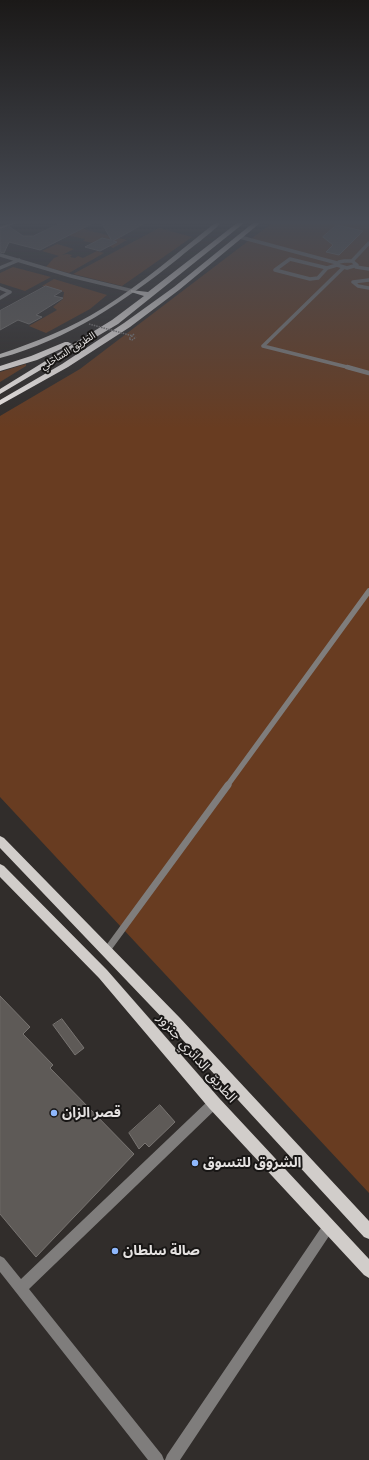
<!DOCTYPE html>
<meta charset="utf-8">
<style>
body{margin:0}
canvas{display:block;background:#312d2b}
</style>
<canvas width="369" height="1460"></canvas>
<script>
const c = document.querySelector('canvas').getContext('2d');
c.lineJoin = 'round';
function paint(path, color) {
  c.fillStyle = color;
  c.fill(path, 'evenodd');
}
function trace(path, color, width, dash) {
  c.strokeStyle = color;
  c.lineWidth = width;
  c.lineCap = dash ? 'butt' : 'round';
  c.setLineDash(dash || []);
  c.stroke(path);
}
function drawText(font, color, halo, rows, align = 'center') {
  c.font = font + ' Inter,"Noto Sans Arabic",sans-serif';
  c.lineWidth = 4;
  c.setLineDash([]);
  c.textBaseline = 'middle';
  c.strokeStyle = halo;
  c.fillStyle = color;
  for (const [text, x, y, turn = 0] of rows) {
    c.save();
    c.translate(x, y);
    c.rotate((+turn || 0) * Math.PI / 180);
    c.textAlign = isNaN(turn) ? turn : align;
    if (halo) c.strokeText(text, 0, 0);
    c.fillText(text, 0, 0);
    c.restore();
  }
}
const green = new Path2D(`
 M 272,223 L 369,223 L 369,1193 L 0,797 L 0,416 L 80,369 Z
 M 79,228 L 127,240 L 113,248 L 109,246 L 117,242 C 107,238 104,237 93,243 L 83,241 L 85,239 L 66,235 Z
 M 159,228 L 192,237 L 122,286 L 73,274 Z
 M 57,244 L 74,249 L 62,255 L 67,254 L 72,255 L 70,257 L 75,258 L 78,256 L 83,258 L 97,251 L 104,253 L 69,273 L 46,267 L 54,258 L 59,256 L 42,251 Z
 M 13,267 L 51,277 L 25,291 L 0,283 L 0,273 Z
 M 54,279 L 107,295 L 90,309 L 46,333 L 29,326 L 57,310 L 53,307 L 63,299 L 64,292 L 42,286 Z
 M 26,364 L 26,366 L 0,382 L 0,372 Z`);
const building = new Path2D(`
 M 61,223 L 93,223 L 40,250 L 9,242 L 4,253 L 0,252 L 0,230 L 10,227 L 23,236 L 33,236 Z
 M 102,223 L 145,223 L 113,241 L 117,242 L 100,251 L 85,247 L 102,238 L 111,240 Z
 M 337,225 L 363,231 L 339,255 L 326,252 L 333,245 L 323,237 Z
 M 46,286 L 62,291 L 54,296 L 63,298 L 36,315 L 42,317 L 29,324 L 18,320 L 0,330 L 0,311 Z
 M 0,996 L 30,1027 L 23,1034 L 53,1065 L 50,1068 L 134,1154 L 36,1257 L 0,1214 Z
 M 62,1019 L 84,1048 L 75,1055 L 53,1025 Z
 M 160,1105 L 175,1122 L 149,1147 L 145,1143 L 139,1149 L 129,1133 Z`);
const path = new Path2D(`
 M 134,334 L 129,339 L 132,340 L 136,337`);
const laneFar3 = new Path2D(`
 M 240,237 L 337,263
 M 0,255 L 71,276 L 133,291
 M 290,259 L 327,268 L 318,278 L 310,279 L 275,270 Z
 M 344,261 L 352,261 L 357,265 L 347,268 L 337,265 L 339,262 Z
 M 352,261 L 369,243
 M 356,267 L 369,269
 M 0,268 L 19,260
 M 327,268 L 337,265
 M 369,280 L 353,282 L 358,286 L 369,288
 M 0,288 L 10,292 L 0,298
 M 263,346 L 343,268
 M 263,346 L 351,368`);
const laneFar2 = new Path2D(`
 M 347,367 L 369,373`);
const laneFar1 = new Path2D(`
 M 227,786 L 369,591`);
const lane = new Path2D(`
 M 107,950 L 228,785`);
const street = new Path2D(`
 M 214,1098 L 218,1099 L 219,1103 L 218,1107 L 29,1289 L 162,1455 L 164,1460 L 148,1460 L 0,1272 L 0,1256 L 4,1258 L 21,1279 L 210,1099 Z
 M 329,1220 L 333,1222 L 335,1226 L 333,1230 L 180,1460 L 165,1460 L 167,1455 L 325,1222 Z`);
const secondary = new Path2D(`
 M 11,223 L 18,223 L 0,229 L 0,227 Z`);
const primary = new Path2D(`
 M 215,223 L 221,223 C 208,236 193,246 179,258 C 125,301 68,340 0,358 L 0,354 C 36,342 71,328 103,308 C 143,283 178,252 215,223 Z
 M 0,836 L 4,838 L 180,1018 L 369,1221 L 369,1239 L 364,1237 L 170,1026 L 0,848 Z
 M 0,864 L 4,866 L 107,970 L 219,1098 L 369,1259 L 369,1278 L 364,1275 L 209,1108 L 99,978 L 0,877 Z`);
const highway = new Path2D(`
 M 237,223 L 244,223 L 118,324 L 0,394 L 0,389 L 112,320 L 144,296 L 131,292 L 131,290 L 148,292 Z
 M 253,223 L 260,223 L 179,290 L 130,327 L 68,367 L 0,405 L 0,400 L 62,364 L 124,323 L 174,287 Z
 M 65,342 L 68,342 L 72,344 L 37,360 L 0,371 L 0,366 L 31,356 Z`);
const pathBridge = new Path2D(`
 M 89,324 L 133,336`);
const markers = [
 [54,1113,4,"#8fb8fd"],
 [195,1163,4,"#8fb8fd"],
 [115,1251,4,"#8fb8fd"]
];
const farStreetnames = [
 ["الطريق الساحلي",68,351,-32]
];
const nearStreetnames = [
 ["الطريق الدائري جنزور",197,1058,49]
];
const nearPoinames = [
 ["قصر الزان",62,1113],
 ["الشروق للتسوق",203,1163],
 ["صالة سلطان",123,1251]
];
paint(green, '#683c21');
paint(building, '#5e5a57');
trace(building, '#787471', 1);
trace(path, '#817d7c', 1.5, [1.5, 1]);
trace(laneFar3, '#7f7d7c', 3.5);
trace(laneFar2, '#7f7d7c', 4.5);
trace(laneFar1, '#7f7d7c', 5.5);
trace(lane, '#7f7d7c', 7);
paint(street, '#7f7d7c');
paint(secondary, '#aeaaa8');
paint(primary, '#d1cdca');
paint(highway, '#f2ece9');
trace(pathBridge, '#817d7c', 1.5, [1.5, 1]);
const sky = c.createLinearGradient(0, 0, 0, 428);
sky.addColorStop(0, '#1b1918');
sky.addColorStop(0.52, '#484c55');
sky.addColorStop(1, '#484c5500');
c.fillStyle = sky;
c.fillRect(0, 0, 369, 428);
for (const [x, y, r, color] of markers) {
  const dot = new Path2D();
  dot.arc(x, y, r, 0, 2 * Math.PI);
  c.fillStyle = color;
  c.fill(dot);
  trace(dot, '#181615', 1.5);
}
drawText('10px', '#e5e2e1', '#181615', farStreetnames);
drawText('14px', '#e5e2e1', '#181615', nearStreetnames);
drawText('bold 14px', '#e5e2e1', '#181615', nearPoinames, 'left');
</script>
